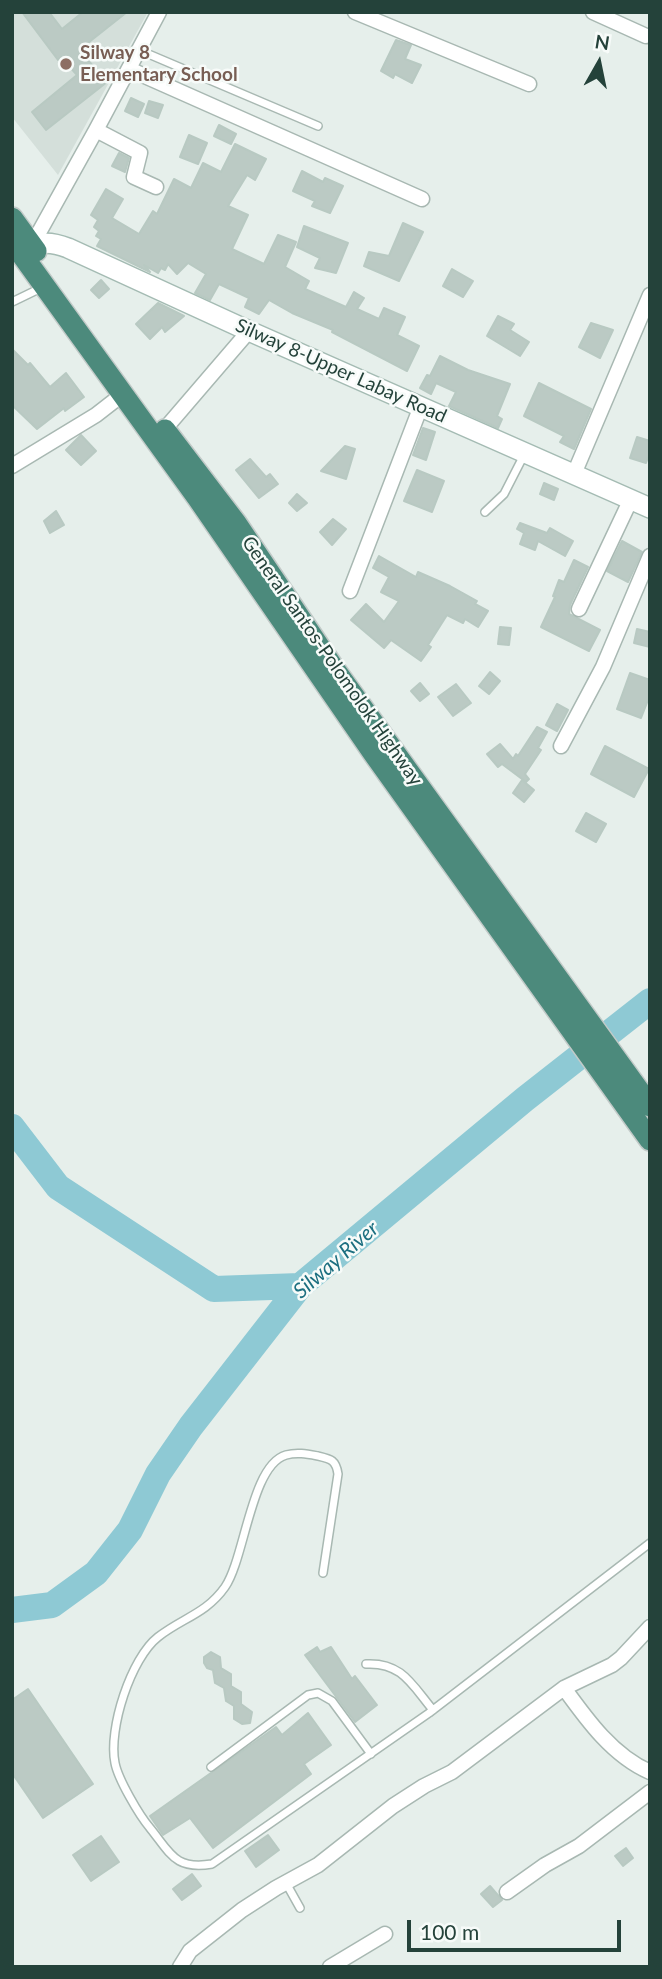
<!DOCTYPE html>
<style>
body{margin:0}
#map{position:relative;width:662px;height:1979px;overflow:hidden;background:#e6efeb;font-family:Lato,sans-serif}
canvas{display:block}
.frame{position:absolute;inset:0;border:14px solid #24423a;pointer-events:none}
.north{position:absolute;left:564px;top:28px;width:70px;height:70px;-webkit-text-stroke:5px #f7fbf9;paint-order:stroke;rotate:9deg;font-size:19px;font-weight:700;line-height:28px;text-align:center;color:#24423a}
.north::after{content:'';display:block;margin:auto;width:24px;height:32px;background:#24423a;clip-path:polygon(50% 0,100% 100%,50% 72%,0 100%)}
.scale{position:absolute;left:407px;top:1920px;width:214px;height:32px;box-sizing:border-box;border:4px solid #24423a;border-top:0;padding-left:9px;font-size:21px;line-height:24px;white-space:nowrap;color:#24423a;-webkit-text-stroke:5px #f7fbf9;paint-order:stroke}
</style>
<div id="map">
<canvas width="662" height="1979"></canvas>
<div class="frame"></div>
<div class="north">N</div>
<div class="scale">100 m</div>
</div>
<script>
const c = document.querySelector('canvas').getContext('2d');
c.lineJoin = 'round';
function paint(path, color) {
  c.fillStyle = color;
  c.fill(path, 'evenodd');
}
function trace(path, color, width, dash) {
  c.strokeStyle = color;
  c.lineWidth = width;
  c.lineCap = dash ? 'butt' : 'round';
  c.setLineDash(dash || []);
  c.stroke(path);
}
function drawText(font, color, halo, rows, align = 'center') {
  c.font = font + ' Lato,sans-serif';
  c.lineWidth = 5;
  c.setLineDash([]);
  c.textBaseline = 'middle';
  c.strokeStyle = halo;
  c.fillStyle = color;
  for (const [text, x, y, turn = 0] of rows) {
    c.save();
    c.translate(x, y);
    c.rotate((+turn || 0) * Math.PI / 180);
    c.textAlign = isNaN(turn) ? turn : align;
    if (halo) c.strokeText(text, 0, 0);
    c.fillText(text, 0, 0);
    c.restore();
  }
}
const built = new Path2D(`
 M 12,12 L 148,12 L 58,175 L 12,117 Z`);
const river = new Path2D(`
 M 12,1127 L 58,1187 L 214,1289 L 300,1286
 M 12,1610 L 52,1605 L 96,1573 L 130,1530 L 158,1474 L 191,1426 L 300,1286 L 525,1099 L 650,1001`);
const building = new Path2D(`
 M 22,12 L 49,12 L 62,29 L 83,12 L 127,12 L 79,50 L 107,82 L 46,130 L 32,112 L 77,75 L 61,57 L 58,60 Z
 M 396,40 L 411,45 L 405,59 L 421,65 L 412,83 L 395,74 L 393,78 L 381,71 Z
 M 131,98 L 144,104 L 138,117 L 125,111 Z
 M 149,101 L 163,105 L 158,118 L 145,113 Z
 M 219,125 L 236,134 L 231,144 L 214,136 Z
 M 189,135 L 207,143 L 198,164 L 180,157 Z
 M 235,144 L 266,159 L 255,180 L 247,175 L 228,206 L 248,215 L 232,249 L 264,264 L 278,235 L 296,242 L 285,267 L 309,281 L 305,289 L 346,307 L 354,292 L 364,298 L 357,309 L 379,319 L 384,308 L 405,317 L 397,335 L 419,346 L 407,371 L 332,332 L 333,330 L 292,313 L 269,300 L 259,314 L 245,307 L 249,298 L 219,284 L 210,300 L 195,293 L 206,274 L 188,263 L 177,274 L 168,264 L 165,270 L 161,268 L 158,273 L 144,265 L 150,272 L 97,246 L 101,239 L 96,236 L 99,231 L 94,227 L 98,220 L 91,215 L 106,189 L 123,199 L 112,218 L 139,234 L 153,211 L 157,214 L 174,179 L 191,188 L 203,163 L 221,172 Z
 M 119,153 L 129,158 L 125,172 L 112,166 Z
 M 302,171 L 323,182 L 325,178 L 343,186 L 330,213 L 312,206 L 315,201 L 293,191 Z
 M 403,223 L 423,232 L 399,281 L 364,266 L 369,252 L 389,256 Z
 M 304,226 L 348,243 L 336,273 L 315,268 L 320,258 L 297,247 Z
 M 452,269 L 473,281 L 463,297 L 443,286 Z
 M 101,280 L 109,289 L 99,298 L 91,290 Z
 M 158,303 L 184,316 L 165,332 L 162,327 L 150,339 L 136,324 Z
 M 498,316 L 514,324 L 510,330 L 529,342 L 520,356 L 487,336 Z
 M 591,323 L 613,330 L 600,358 L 579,347 Z
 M 12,349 L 28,365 L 30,363 L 50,387 L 66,373 L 84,397 L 65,411 L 64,408 L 37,429 L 12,405 Z
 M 440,356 L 468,370 L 510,384 L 497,416 L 502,419 L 498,428 L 449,406 L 456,392 L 436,383 L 431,394 L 420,388 L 427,375 L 430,376 Z
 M 539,383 L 591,409 L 574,449 L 560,442 L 564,436 L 524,416 Z
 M 423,428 L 435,432 L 426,460 L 413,455 Z
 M 81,435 L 96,451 L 81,465 L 66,450 Z
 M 637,437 L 650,441 L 650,452 L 646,463 L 630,458 Z
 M 345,446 L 355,449 L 346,479 L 321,471 Z
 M 250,459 L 266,477 L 270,474 L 278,484 L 259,498 L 236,470 Z
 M 417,470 L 444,481 L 432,512 L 404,501 Z
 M 544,483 L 558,489 L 554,500 L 540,494 Z
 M 297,494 L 307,503 L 297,511 L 289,503 Z
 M 56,511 L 64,525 L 50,533 L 44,521 Z
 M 333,519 L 346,529 L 332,545 L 320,532 Z
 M 520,523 L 547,533 L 550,528 L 573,541 L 565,556 L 538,541 L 535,550 L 520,544 L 524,533 L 517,529 Z
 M 622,541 L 642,552 L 628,582 L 607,571 Z
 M 379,556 L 416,577 L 418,572 L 450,586 L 477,601 L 475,604 L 488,611 L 478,627 L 465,619 L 463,623 L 447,615 L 428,645 L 431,647 L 421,661 L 391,640 L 384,648 L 351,620 L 366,604 L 384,622 L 399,601 L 381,592 L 389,577 L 373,568 Z
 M 574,560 L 588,567 L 570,605 L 569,614 L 600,630 L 589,651 L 541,627 L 555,597 L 553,596 L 559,580 L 564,582 Z
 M 500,627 L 511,628 L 509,645 L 498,644 Z
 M 637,629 L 650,632 L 650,647 L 634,643 Z
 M 490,672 L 500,681 L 489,694 L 479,686 Z
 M 630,673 L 650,680 L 650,695 L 641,718 L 617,709 Z
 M 420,683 L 429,694 L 420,701 L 411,691 Z
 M 456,684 L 471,703 L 453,716 L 438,697 Z
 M 557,704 L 568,710 L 557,731 L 546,725 Z
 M 537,727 L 547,732 L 538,748 L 541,750 L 525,774 L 529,779 L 526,782 L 502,764 L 498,767 L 487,754 L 500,744 L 513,759 L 516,754 L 518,756 Z
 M 605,746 L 649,769 L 634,797 L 591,774 Z
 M 522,780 L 534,790 L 524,802 L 513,793 Z
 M 586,813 L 606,824 L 596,842 L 576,831 Z
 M 317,1647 L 320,1652 L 331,1647 L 352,1679 L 355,1676 L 377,1705 L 355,1722 L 305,1655 Z
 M 211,1652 L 220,1657 L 221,1668 L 231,1674 L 231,1686 L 241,1692 L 241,1704 L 252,1712 L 250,1723 L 242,1724 L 234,1719 L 234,1706 L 226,1701 L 224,1688 L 215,1683 L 213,1670 L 207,1668 L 204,1663 L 204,1657 Z
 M 28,1689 L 93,1784 L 43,1818 L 12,1773 L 12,1700 Z
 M 308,1713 L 331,1745 L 304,1764 L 311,1774 L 213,1848 L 190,1818 L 163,1835 L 150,1816 L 276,1727 L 282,1735 Z
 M 268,1835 L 279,1850 L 256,1867 L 245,1851 Z
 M 101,1836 L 119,1862 L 91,1881 L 73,1855 Z
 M 626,1848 L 633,1858 L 623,1866 L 615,1856 Z
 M 192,1874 L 201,1886 L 182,1900 L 173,1889 Z
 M 490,1886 L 502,1900 L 493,1907 L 481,1894 Z`);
const service = new Path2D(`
 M 139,50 L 318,126
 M 12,302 L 43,287
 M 485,512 L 504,494 L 525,453
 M 323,1573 L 338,1474 C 336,1460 331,1459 318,1456 C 307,1454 297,1452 286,1455 C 251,1465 245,1558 225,1587 C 206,1614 182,1618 158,1637 C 131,1658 108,1729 115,1763 C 118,1779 139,1815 150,1828 C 171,1854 175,1870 212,1864 L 429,1713 L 650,1543
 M 366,1664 C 402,1662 412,1685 433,1710
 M 211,1767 L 308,1695 L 318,1693 L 332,1701 L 371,1754
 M 286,1883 L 300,1908`);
const minor = new Path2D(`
 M 355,12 L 529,84
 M 593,12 L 646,36
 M 129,69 L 422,199
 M 96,130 L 140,153 L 134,177 L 156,187
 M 32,245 L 96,130 L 159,12
 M 164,430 L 249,331
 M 12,466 L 96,415 L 123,394
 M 574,474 L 650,295
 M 350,591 L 421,406
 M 579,609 L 631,499
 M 561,746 L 603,667 L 650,556
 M 564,1688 C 587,1720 613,1756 650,1772
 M 507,1892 L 545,1865 L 579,1846 L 650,1792
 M 180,1967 L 190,1951 L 242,1910 L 276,1888 L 318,1865 L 393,1806 L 424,1786 L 452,1772 L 564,1688 L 612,1665 L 621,1658 L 650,1627
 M 330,1967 L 385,1934`);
const secondary = new Path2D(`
 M 21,252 C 37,241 50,241 68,248 L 249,331 L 650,508`);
const trunk = new Path2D(`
 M 12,218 L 36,251
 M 12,241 L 197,497 L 374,754 L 650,1140
 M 165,430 L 236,523 L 335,670 L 650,1106`);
const markers = [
 [66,64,7,"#8d6e63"]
];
const educationNames = [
 ["Silway 8",80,53],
 ["Elementary School",80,75]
];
const streetNames = [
 ["Silway 8-Upper Labay Road",341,371,24],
 ["General Santos-Polomolok Highway",332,661,55]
];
const waterNames = [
 ["Silway River",336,1260,-41]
];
paint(built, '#d4dfda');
trace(river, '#8ec9d4', 26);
paint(building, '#bbcac4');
trace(building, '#b8c9c2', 2);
trace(service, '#a8b8b2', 10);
trace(minor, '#a8b8b2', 17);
trace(secondary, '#a4bbb3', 22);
trace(trunk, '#c2cac8', 24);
trace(service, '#fff', 7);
trace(minor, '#fff', 14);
trace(secondary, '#fff', 19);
trace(trunk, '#4c8a7c', 21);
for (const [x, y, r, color] of markers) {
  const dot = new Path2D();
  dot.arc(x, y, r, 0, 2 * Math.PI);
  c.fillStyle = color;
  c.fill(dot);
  trace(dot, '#f7fbf9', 2.5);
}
drawText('bold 19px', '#785e54', '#f7fbf9', educationNames, 'left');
drawText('19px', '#24423a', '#f7fbf9', streetNames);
drawText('italic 21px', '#1c6f80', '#f7fbf9', waterNames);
</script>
